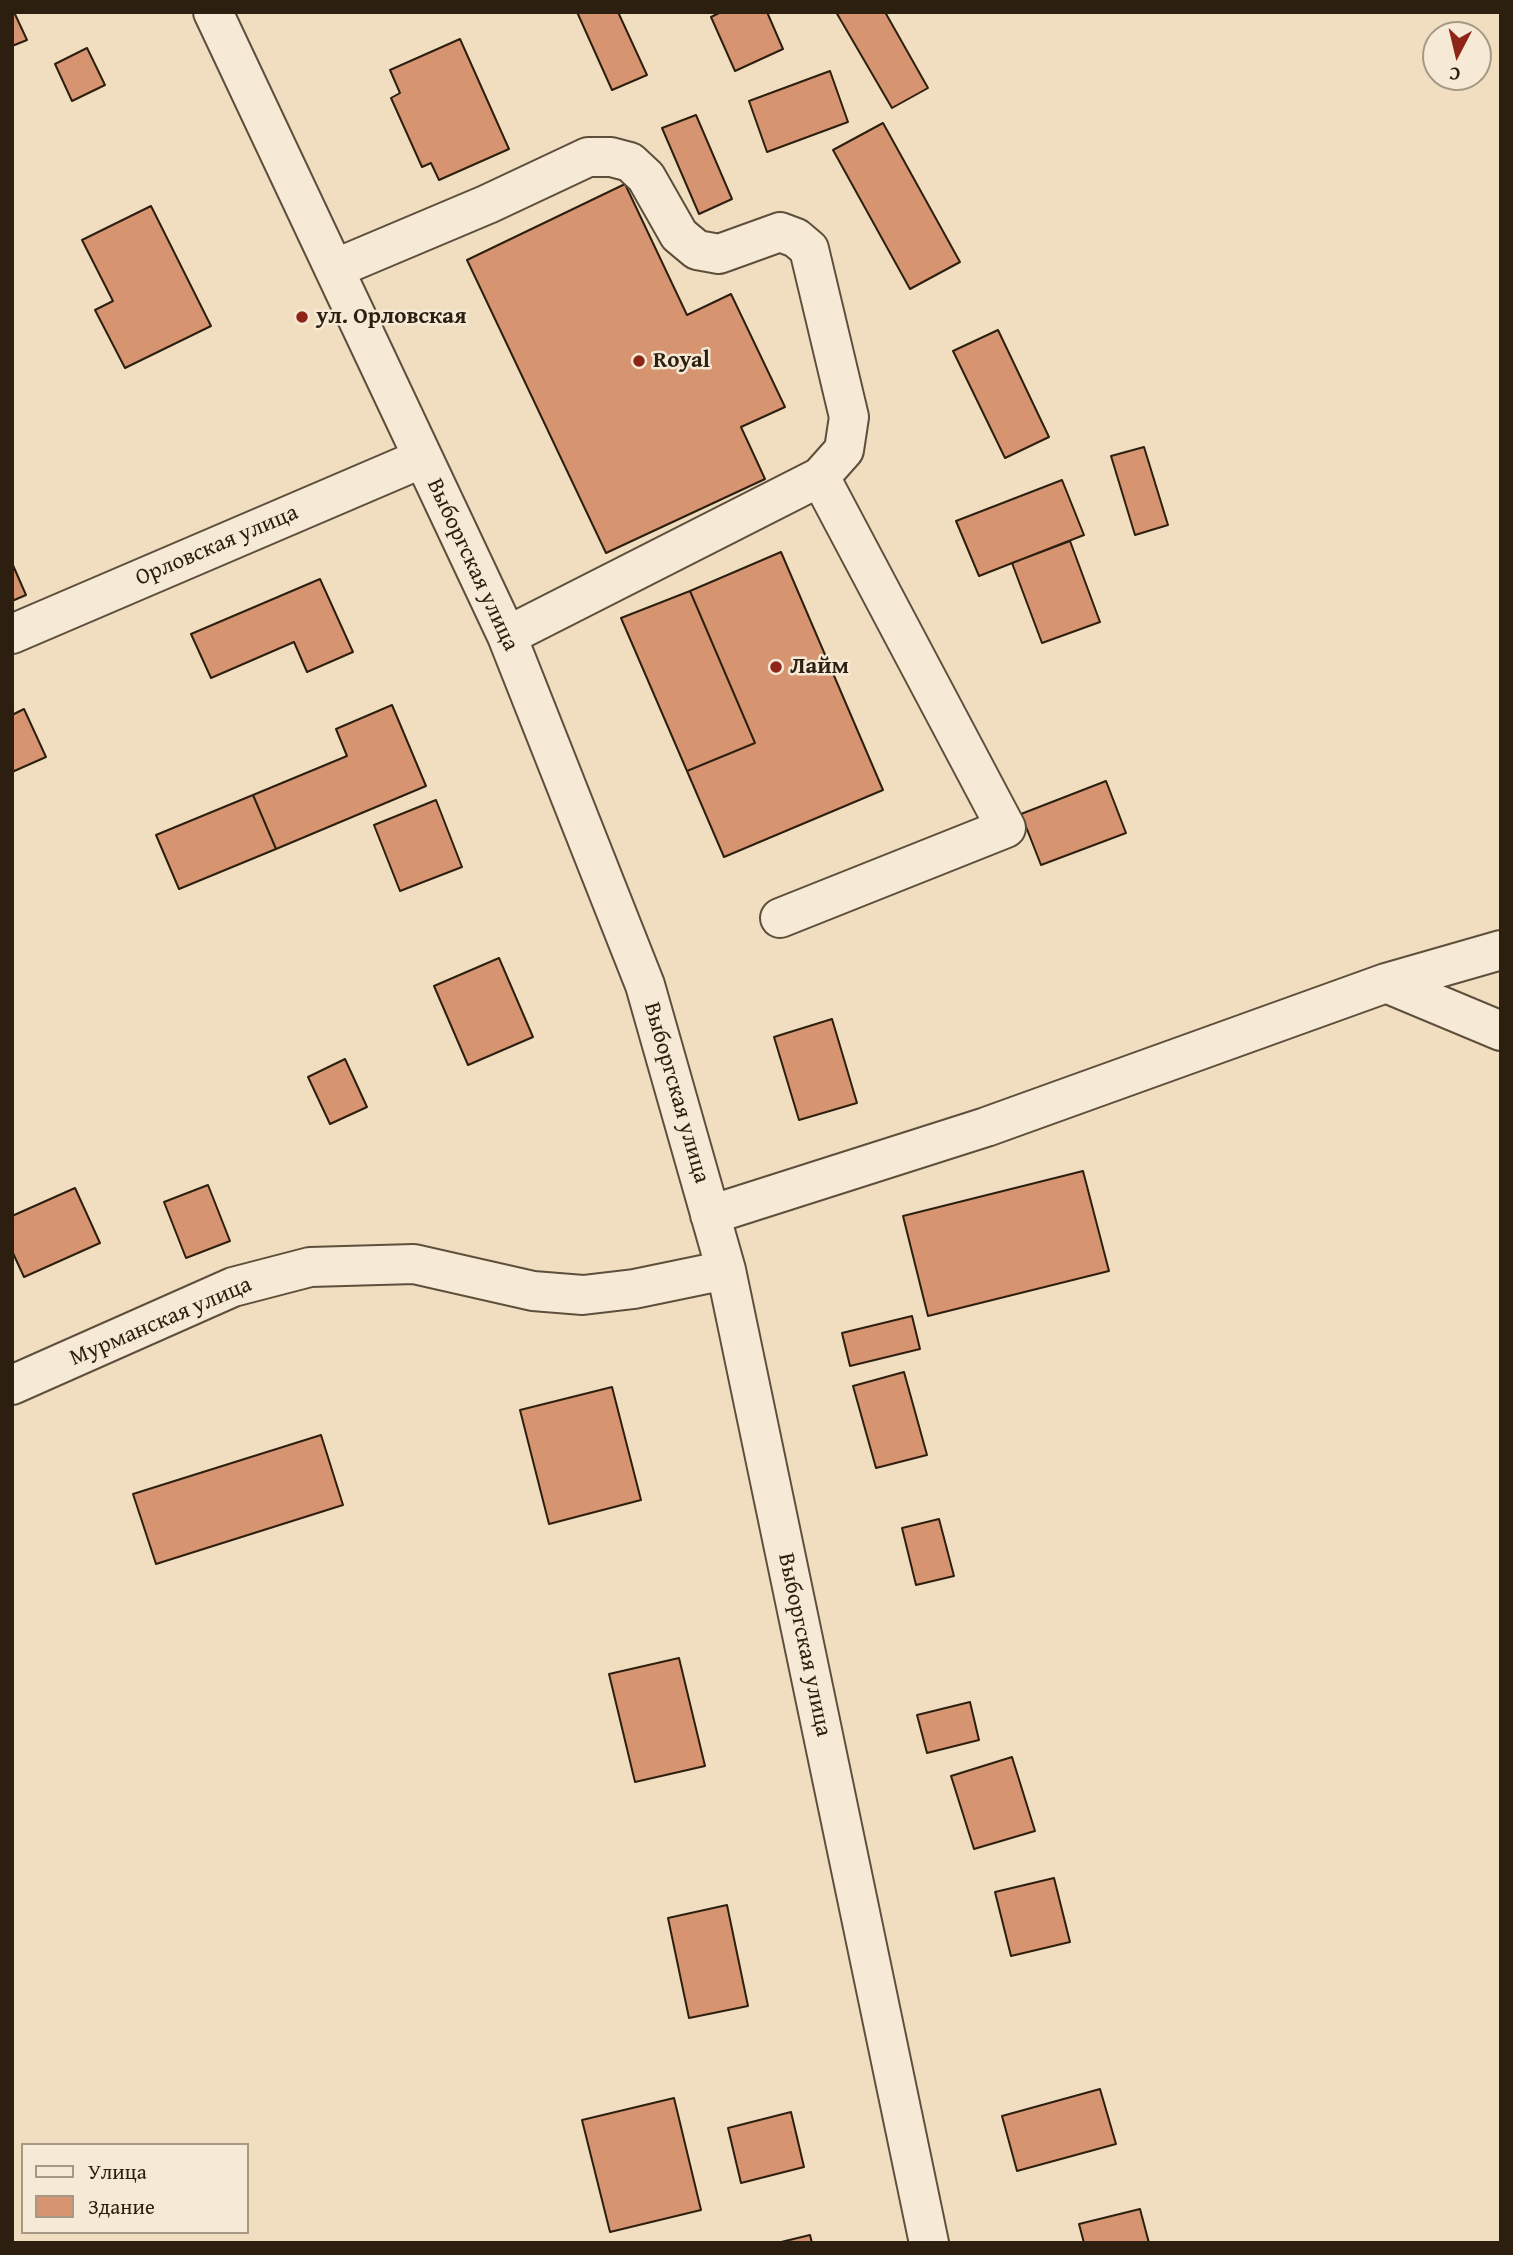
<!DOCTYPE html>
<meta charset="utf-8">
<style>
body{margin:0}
#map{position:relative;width:1513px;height:2255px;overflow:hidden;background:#f1dec0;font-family:"Gentium Book Plus",serif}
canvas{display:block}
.frame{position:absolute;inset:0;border:14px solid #2c1f0f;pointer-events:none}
.legend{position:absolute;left:21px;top:2143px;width:228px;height:91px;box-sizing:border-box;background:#f6ead6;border:2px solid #a59986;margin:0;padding:9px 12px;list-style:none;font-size:21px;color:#2c1f0f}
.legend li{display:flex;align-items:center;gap:14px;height:35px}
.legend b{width:35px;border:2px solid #a59986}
.north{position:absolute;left:1422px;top:21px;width:70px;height:70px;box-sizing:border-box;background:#f6ead6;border:2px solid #a59986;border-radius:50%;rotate:187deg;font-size:19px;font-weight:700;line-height:28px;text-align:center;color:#2c1f0f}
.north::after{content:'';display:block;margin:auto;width:24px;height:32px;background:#8f2418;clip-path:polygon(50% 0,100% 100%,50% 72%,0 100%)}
</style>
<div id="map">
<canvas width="1513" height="2255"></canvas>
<div class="frame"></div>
<ul class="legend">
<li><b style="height:9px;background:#f6ead6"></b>Улица</li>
<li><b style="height:19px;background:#d69471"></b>Здание</li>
</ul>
<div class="north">С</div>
</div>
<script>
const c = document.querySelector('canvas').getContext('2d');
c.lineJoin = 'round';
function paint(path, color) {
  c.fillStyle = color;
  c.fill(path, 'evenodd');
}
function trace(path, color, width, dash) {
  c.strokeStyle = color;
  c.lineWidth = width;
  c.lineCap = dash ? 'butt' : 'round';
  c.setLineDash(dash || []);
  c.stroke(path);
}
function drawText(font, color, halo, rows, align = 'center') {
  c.font = font + ' "Gentium Book Plus",serif';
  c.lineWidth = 5;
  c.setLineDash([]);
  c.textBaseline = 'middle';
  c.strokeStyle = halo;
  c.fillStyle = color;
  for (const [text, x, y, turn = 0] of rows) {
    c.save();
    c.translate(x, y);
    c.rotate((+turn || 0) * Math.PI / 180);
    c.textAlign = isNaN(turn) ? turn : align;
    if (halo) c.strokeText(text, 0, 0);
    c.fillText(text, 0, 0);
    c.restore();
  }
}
const building = new Path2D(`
 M 12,12 L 14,12 L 27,40 L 12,46 Z
 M 577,12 L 618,12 L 647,75 L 612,90 Z
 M 721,12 L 767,12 L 783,49 L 735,71 L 711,17 Z
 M 836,12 L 885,12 L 928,88 L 892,108 Z
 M 460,39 L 509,149 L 439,180 L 431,163 L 422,167 L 391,98 L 400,93 L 390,70 Z
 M 87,48 L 105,85 L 72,101 L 55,64 Z
 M 830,71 L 848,122 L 767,152 L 749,101 Z
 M 696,115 L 732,199 L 699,214 L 662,128 Z
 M 883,123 L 960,262 L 910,289 L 833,150 Z
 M 625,184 L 687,315 L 731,294 L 785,407 L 741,427 L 765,479 L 606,553 L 467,260 Z
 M 151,206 L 211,326 L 125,368 L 95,310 L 113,301 L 82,240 Z
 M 998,330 L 1049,437 L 1005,458 L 953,351 Z
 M 1144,447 L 1168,525 L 1135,535 L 1111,456 Z
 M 1062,480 L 1084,535 L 979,576 L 956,521 Z
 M 1070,541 L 1100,622 L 1042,643 L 1012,563 Z
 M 781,552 L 883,790 L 724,857 L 687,771 L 755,743 L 690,591 Z
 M 12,563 L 26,595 L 12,601 Z
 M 320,579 L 353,652 L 307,672 L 294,642 L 211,678 L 191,634 Z
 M 690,591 L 755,743 L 687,771 L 621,618 Z
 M 392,705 L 426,786 L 276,849 L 253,795 L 347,756 L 336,729 Z
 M 24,709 L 46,757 L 12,772 L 12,715 Z
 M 1106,781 L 1126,833 L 1041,865 L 1021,814 Z
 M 253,795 L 276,849 L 179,889 L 156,835 Z
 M 436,800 L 462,867 L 400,891 L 374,825 Z
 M 499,958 L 533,1037 L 468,1065 L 434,986 Z
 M 832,1019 L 857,1103 L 799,1120 L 774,1037 Z
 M 345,1059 L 367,1107 L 330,1124 L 308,1077 Z
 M 1083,1171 L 1109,1271 L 928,1316 L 903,1216 Z
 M 208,1185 L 230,1241 L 186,1258 L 164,1202 Z
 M 75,1188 L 100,1243 L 24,1277 L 12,1251 L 12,1216 Z
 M 912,1316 L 920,1349 L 850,1366 L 842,1333 Z
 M 904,1372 L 927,1455 L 876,1468 L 853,1386 Z
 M 612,1387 L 641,1500 L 549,1524 L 520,1410 Z
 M 321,1435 L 343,1505 L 156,1564 L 133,1494 Z
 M 939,1519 L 954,1576 L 916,1585 L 902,1528 Z
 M 679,1658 L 705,1766 L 635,1782 L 609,1674 Z
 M 970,1702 L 979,1740 L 927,1753 L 917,1715 Z
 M 1012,1757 L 1035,1831 L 974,1849 L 951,1776 Z
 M 1054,1878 L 1070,1942 L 1011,1956 L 995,1892 Z
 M 727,1905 L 748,2006 L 689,2018 L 668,1918 Z
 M 1100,2089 L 1116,2144 L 1017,2171 L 1002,2116 Z
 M 674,2098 L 701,2210 L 610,2232 L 582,2120 Z
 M 791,2112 L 804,2167 L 741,2183 L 728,2128 Z
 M 1140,2209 L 1149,2243 L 1084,2243 L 1079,2224 Z
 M 810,2235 L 812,2243 L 777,2243 Z`);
const minor = new Path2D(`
 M 213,12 L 507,636 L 645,985 L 726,1270 L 929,2243
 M 334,269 L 488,204 L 588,157 L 611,157 L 630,162 L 646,177 L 679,235 L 697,250 L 719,254 L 780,232 L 796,238 L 809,249 L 849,417 L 844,450 L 820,477 L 507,636
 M 12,634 L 423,458
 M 780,918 L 1006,828 L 820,477
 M 1386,983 L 1501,1031
 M 710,1215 L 986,1127 L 1386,983 L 1501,950
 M 12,1385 L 233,1287 L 310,1267 L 414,1264 L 533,1291 L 583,1295 L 634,1289 L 726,1270`);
const markers = [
 [302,317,7,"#8f2418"],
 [639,361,7,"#8f2418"],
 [776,667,7,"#8f2418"]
];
const poiNames = [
 ["ул. Орловская",316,317],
 ["Royal",653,361],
 ["Лайм",790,667]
];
const streetNames = [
 ["Орловская улица",217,546,-23],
 ["Выборгская улица",472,565,65],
 ["Выборгская улица",676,1093,74],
 ["Мурманская улица",161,1322,-23],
 ["Выборгская улица",804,1645,78]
];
paint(building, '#d69471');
trace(building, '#2c1f0f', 2);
trace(minor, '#5d4f3b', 42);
trace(minor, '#f6ead6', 38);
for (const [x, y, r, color] of markers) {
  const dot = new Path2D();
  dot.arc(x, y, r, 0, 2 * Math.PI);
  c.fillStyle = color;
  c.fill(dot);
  trace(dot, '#f6ead6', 2.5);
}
drawText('bold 23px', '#2c1f0f', '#f6ead6', poiNames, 'left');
drawText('23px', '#2c1f0f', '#f6ead6', streetNames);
</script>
